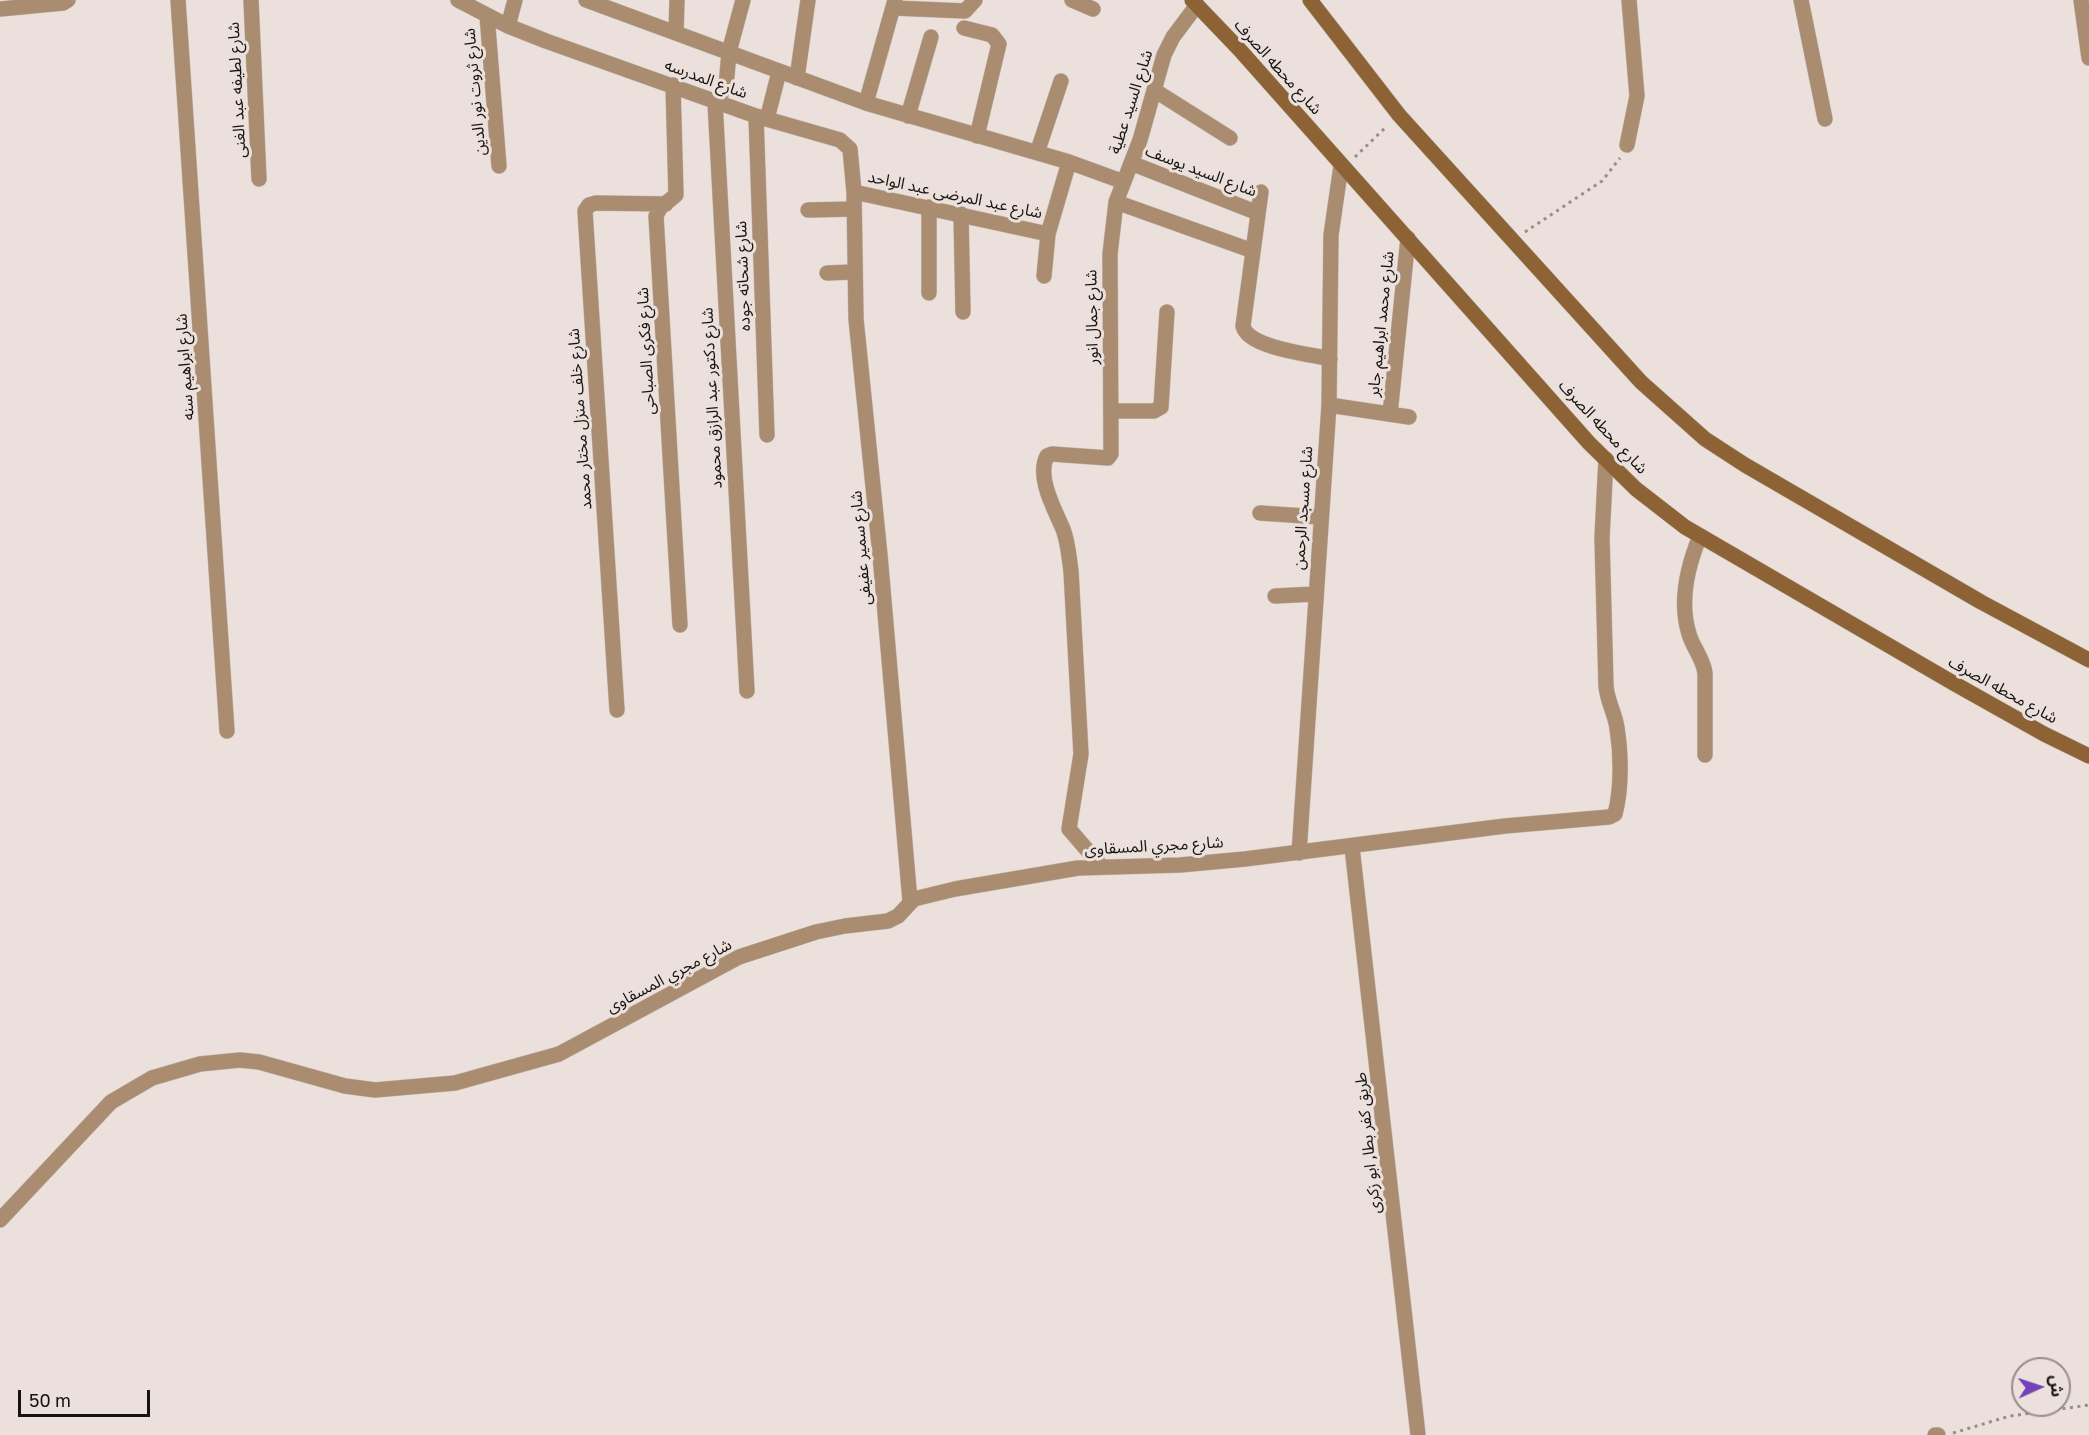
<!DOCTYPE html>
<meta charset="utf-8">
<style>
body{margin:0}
#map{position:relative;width:2089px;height:1435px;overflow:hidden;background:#ebe0db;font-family:"Golos Text","Noto Sans Arabic",sans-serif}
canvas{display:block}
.north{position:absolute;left:2011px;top:1357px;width:60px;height:60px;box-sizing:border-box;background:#ebe0db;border:2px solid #968e8a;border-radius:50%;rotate:87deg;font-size:16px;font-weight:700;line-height:24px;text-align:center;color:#161311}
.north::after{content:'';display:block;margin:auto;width:21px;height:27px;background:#7642b9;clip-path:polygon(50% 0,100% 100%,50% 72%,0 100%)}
.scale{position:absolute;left:18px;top:1390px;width:132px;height:27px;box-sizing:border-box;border:3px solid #161311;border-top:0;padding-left:8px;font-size:18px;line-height:21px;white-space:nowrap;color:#161311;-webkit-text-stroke:4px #ebe0db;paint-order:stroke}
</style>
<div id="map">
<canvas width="2089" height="1435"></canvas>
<div class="north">ش</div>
<div class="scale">50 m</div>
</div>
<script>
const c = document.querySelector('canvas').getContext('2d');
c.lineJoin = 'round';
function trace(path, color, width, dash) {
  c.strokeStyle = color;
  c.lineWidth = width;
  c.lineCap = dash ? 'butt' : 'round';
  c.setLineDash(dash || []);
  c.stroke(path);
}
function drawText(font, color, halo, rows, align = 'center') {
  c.font = font + ' "Golos Text","Noto Sans Arabic",sans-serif';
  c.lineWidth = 6;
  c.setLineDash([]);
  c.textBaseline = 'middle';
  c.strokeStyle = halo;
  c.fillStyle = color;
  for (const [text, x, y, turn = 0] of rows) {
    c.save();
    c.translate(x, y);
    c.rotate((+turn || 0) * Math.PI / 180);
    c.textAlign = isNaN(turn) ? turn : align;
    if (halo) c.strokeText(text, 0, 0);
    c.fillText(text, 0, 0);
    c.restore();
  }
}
const path = new Path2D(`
 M 1355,157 L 1387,126
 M 1525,232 L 1602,181 L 1620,158
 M 1953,1433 L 2010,1416 L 2089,1405`);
const street = new Path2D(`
 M 178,0 L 227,731
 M 251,0 L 259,179
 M 458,0 L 508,26 L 546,41 L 756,116 L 840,140 L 850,149 L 854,192 L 856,319 L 880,555 L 910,901
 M 586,0 L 866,103 L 1069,162 L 1124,182
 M 743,0 L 729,52 L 726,87 L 715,102 L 747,691
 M 1072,0 L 1093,9
 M 1801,0 L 1825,119
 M 2081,0 L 2089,58
 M 894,8 L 965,11 L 975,0
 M 0,9 L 63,3 L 68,0
 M 487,15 L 499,166
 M 508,26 L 515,0
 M 964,28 L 992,35 L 999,44 L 977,136
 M 676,33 L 677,0
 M 797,78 L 808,0
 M 673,85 L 676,195 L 660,208 L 656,216 L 680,625
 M 1154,90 L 1230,138
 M 866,103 L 895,0
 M 756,116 L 767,435
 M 908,116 L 931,37
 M 767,119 L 779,72
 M 1627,145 L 1637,96 L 1629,0
 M 1037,153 L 1061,81
 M 1131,163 L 1258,213
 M 854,192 L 1048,234
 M 1261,192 L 1243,326 C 1248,348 1310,354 1330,359
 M 1116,202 L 1253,251
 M 808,210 L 854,209
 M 961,214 L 963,312
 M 827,273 L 853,272
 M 1044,276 L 1048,234 L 1069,162
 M 929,293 L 929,207
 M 1329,405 L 1409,417
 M 1111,411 L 1154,411 L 1161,407 L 1167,312
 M 1390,414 L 1408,238
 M 1260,513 L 1320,517
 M 1700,536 C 1688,565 1679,602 1689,634 C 1693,648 1703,658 1705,673 L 1705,755
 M 1275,596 L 1315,594
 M 617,710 L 585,211 L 589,205 L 596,203 L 666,204
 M 1352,847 L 1418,1435
 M 1299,853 L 1329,405 L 1331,235 L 1341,166
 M 1101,866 L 1069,829 L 1081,754 L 1071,571 C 1069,557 1068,542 1063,529 C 1055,510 1036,477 1047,456 L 1052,454 L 1108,458 L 1111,454 L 1110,254 L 1116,202 L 1140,140 L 1164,55 L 1173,37 L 1197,5
 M 0,1220 L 111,1102 L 152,1078 L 200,1064 L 240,1060 L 259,1062 L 345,1086 L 375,1090 L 455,1083 L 559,1054 L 739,957 L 816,932 L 845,926 L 888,921 L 898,916 L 914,899 L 955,889 L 1078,868 L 1180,865 L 1245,859 L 1505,826 L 1609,817 L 1615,814 C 1622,788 1621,753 1617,728 C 1615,713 1607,701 1606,686 L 1602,538 L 1606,459
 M 1935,1435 L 1938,1435`);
const secondary = new Path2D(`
 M 1192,0 L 1239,49 L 1589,443 L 1636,489 L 1685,527 L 1955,684 L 2044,734 L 2089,756
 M 1310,0 L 1399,115 L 1641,382 L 1705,439 L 1745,465 L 1981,602 L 2089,660`);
const streetNames = [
 ["شارع محطه الصرف",1278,67,48],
 ["شارع المدرسه",706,79,20],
 ["شارع لطيفه عبد الغنى",237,90,-93],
 ["شارع ثروت نور الدين",475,92,-95],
 ["شارع السيد عطية",1131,102,-72],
 ["شارع السيد يوسف",1201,171,21],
 ["شارع عبد المرضى عبد الواحد",955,195,12],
 ["شارع شحاته جوده",743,276,-92],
 ["شارع جمال انور",1092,317,-91],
 ["شارع محمد ابراهيم جابر",1381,324,-84],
 ["شارع فكرى الصباحى",646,351,-93],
 ["شارع ابراهيم سنه",185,367,-94],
 ["شارع دكتور عبد الرازق محمود",712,398,-93],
 ["شارع خلف منزل مختار محمد",580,419,-94],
 ["شارع محطه الصرف",1603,427,47],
 ["شارع مسجد الرحمن",1303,508,-86],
 ["شارع سمير عفيفى",861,548,-95],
 ["شارع محطه الصرف",2003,690,29],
 ["شارع مجري المسقاوى",1154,846,-3],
 ["شارع مجري المسقاوى",669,976,-28],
 ["طريق كفر بطا, ابو زكرى",1368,1143,-96]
];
trace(street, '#c5bbb7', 16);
trace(secondary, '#c5bbb7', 16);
trace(path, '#968e8a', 3, [3, 4.5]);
trace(street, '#aa8d70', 15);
trace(secondary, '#8d6336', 15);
drawText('16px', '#161311', '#ebe0db', streetNames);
</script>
